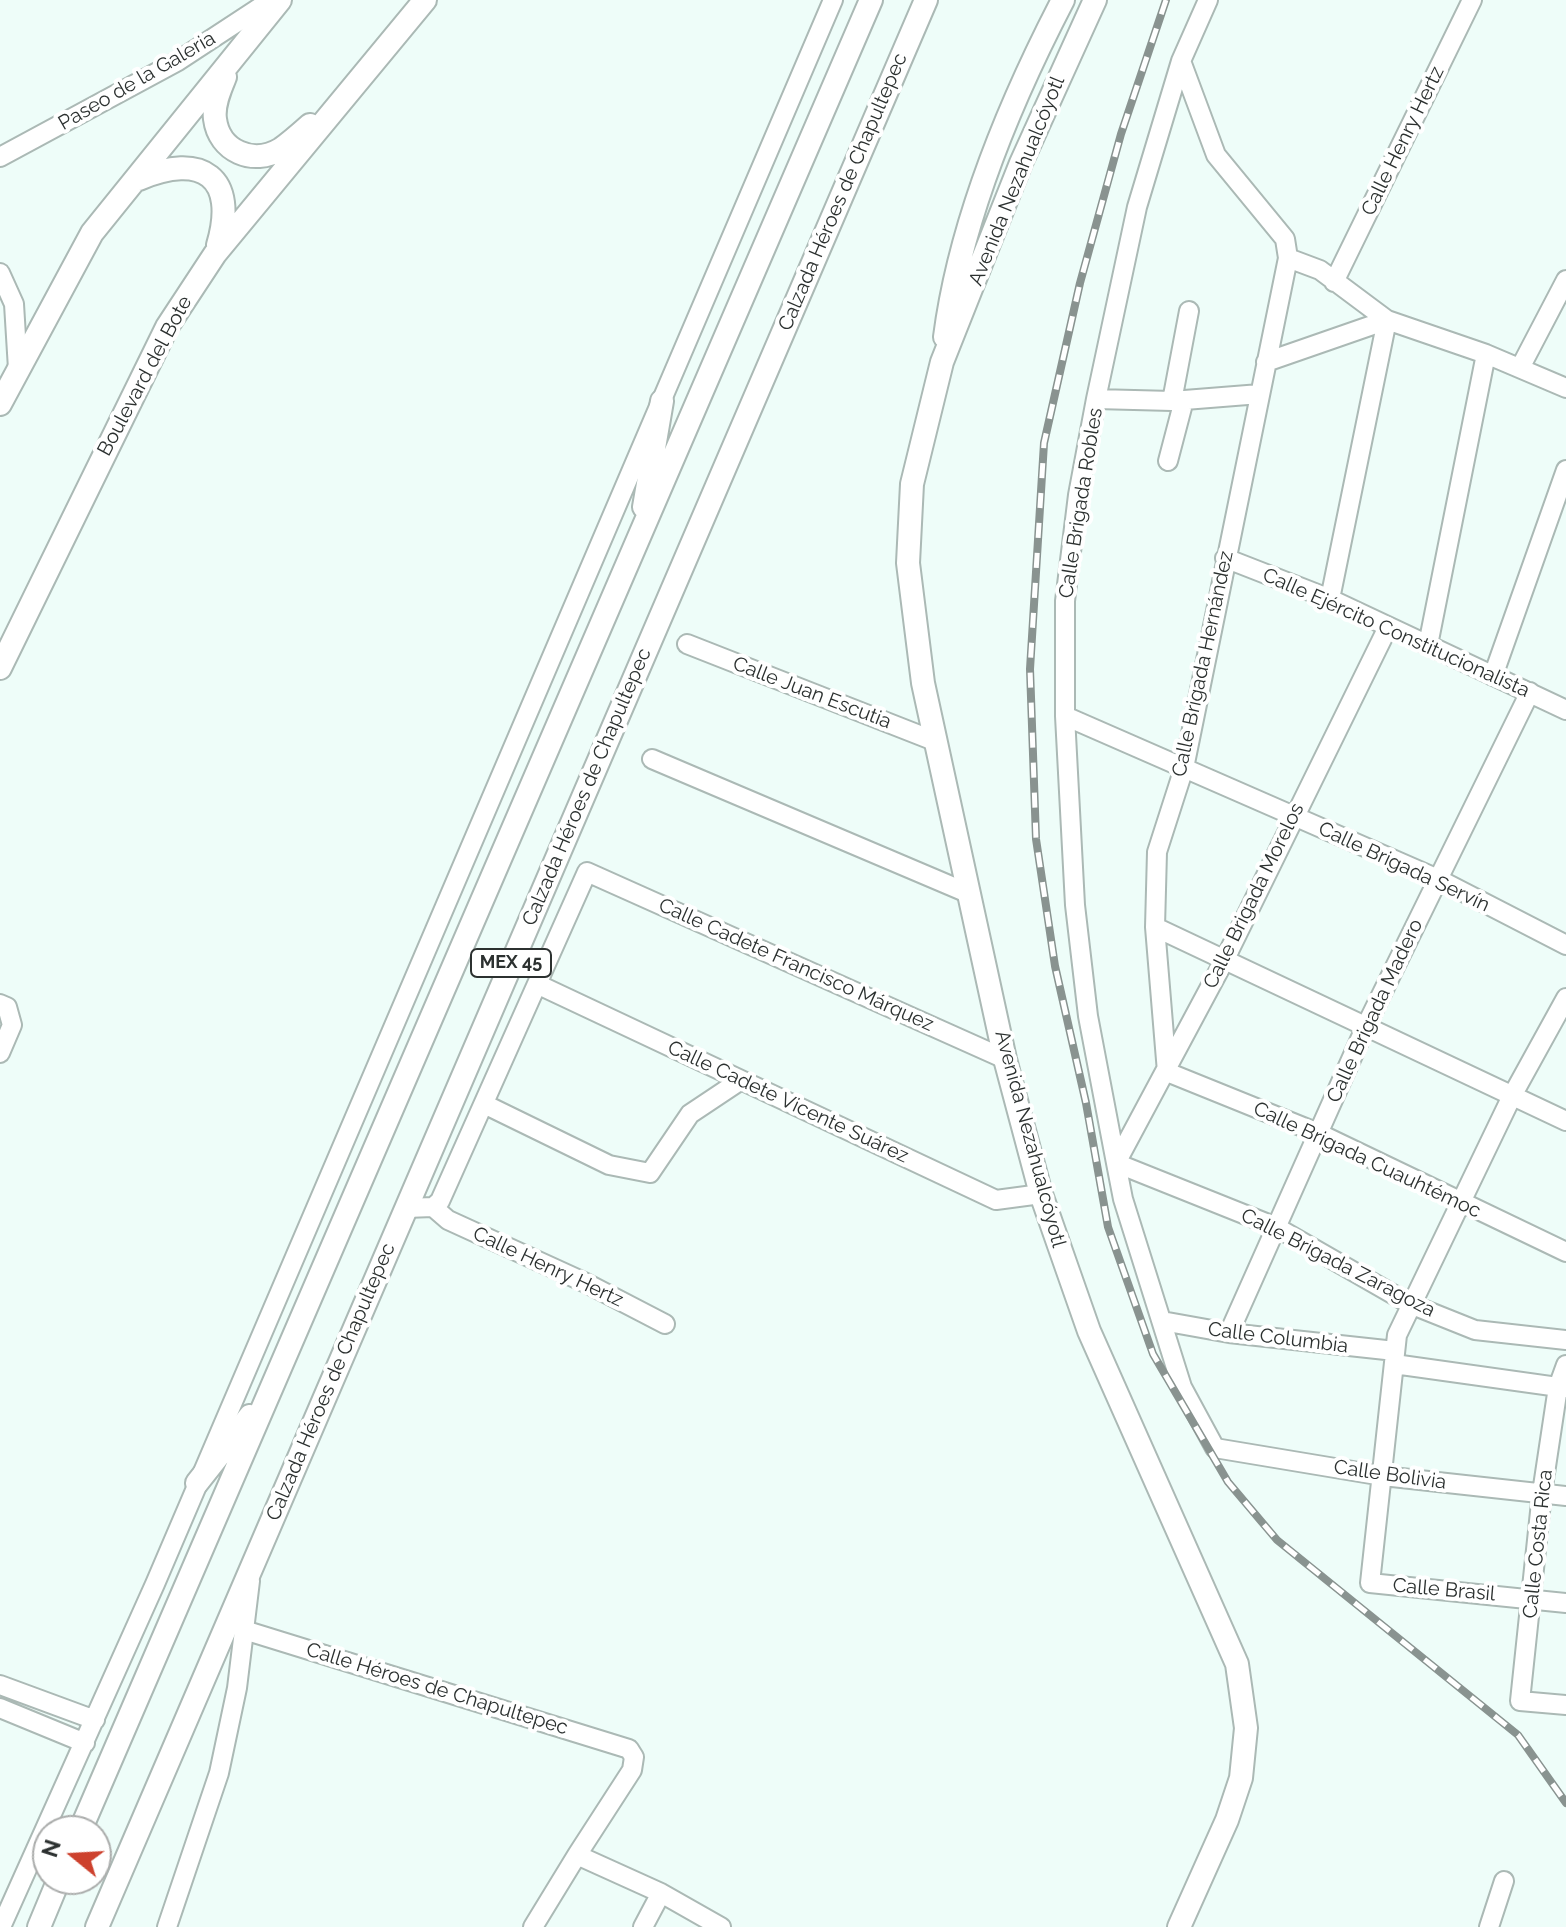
<!DOCTYPE html>
<meta charset="utf-8">
<style>
body{margin:0}
#map{position:relative;width:1566px;height:1927px;overflow:hidden;background:#eefdf9;font-family:Raleway,sans-serif}
canvas{display:block}
.north{position:absolute;left:32px;top:1815px;width:80px;height:80px;box-sizing:border-box;background:#fff;border:2px solid #abadac;border-radius:50%;rotate:288deg;font-size:22px;font-weight:700;line-height:32px;text-align:center;color:#2c3130}
.north::after{content:'';display:block;margin:auto;width:28px;height:36px;background:#cd412d;clip-path:polygon(50% 0,100% 100%,50% 72%,0 100%)}
</style>
<div id="map">
<canvas width="1566" height="1927"></canvas>
<div class="north">N</div>
</div>
<script>
const c = document.querySelector('canvas').getContext('2d');
c.lineJoin = 'round';
function trace(path, color, width, dash) {
  c.strokeStyle = color;
  c.lineWidth = width;
  c.lineCap = dash ? 'butt' : 'round';
  c.setLineDash(dash || []);
  c.stroke(path);
}
function drawText(font, color, halo, rows, align = 'center') {
  c.font = font + ' Raleway,sans-serif';
  c.lineWidth = 8;
  c.setLineDash([]);
  c.textBaseline = 'middle';
  c.strokeStyle = halo;
  c.fillStyle = color;
  for (const [text, x, y, turn = 0] of rows) {
    c.save();
    c.translate(x, y);
    c.rotate((+turn || 0) * Math.PI / 180);
    c.textAlign = isNaN(turn) ? turn : align;
    if (halo) c.strokeText(text, 0, 0);
    c.fillText(text, 0, 0);
    c.restore();
  }
}
const minor = new Path2D(`
 M 1208,0 L 1181,61 L 1137,207 L 1096,399 L 1078,495 L 1065,601 L 1065,716 L 1075,905 L 1088,1016 L 1116,1163 L 1123,1199 L 1182,1387 L 1215,1448 L 1383,1476 L 1566,1496
 M 1181,61 L 1216,155 L 1285,239 L 1288,258 L 1320,270 L 1387,320 L 1486,354 L 1566,388
 M 0,157 L 178,61 L 271,0
 M 1288,258 L 1184,768 L 1157,852 L 1155,927 L 1167,1072 L 1318,1133 L 1566,1252
 M 0,273 L 14,304 L 18,369
 M 1334,282 L 1472,0
 M 1266,362 L 1387,320
 M 1520,368 L 1566,280
 M 1096,399 L 1172,401 L 1260,394
 M 1172,401 L 1189,311
 M 1168,461 L 1184,400
 M 1225,558 L 1330,599 L 1566,710
 M 1330,599 L 1387,320
 M 687,644 L 937,742
 M 1428,645 L 1486,354
 M 1493,676 L 1566,470
 M 1065,716 L 1438,879 L 1566,945
 M 652,759 L 970,894
 M 1155,927 L 1566,1121
 M 539,985 L 996,1200 L 1041,1194
 M 1566,998 L 1512,1096 L 1397,1335 L 1370,1583 L 1566,1603
 M 0,1004 L 7,1007 L 12,1025 L 0,1053
 M 484,1104 L 609,1165 L 650,1173 L 690,1114 L 741,1080
 M 1116,1163 L 1224,961 L 1388,627
 M 1116,1163 L 1276,1227 L 1410,1304 L 1475,1330 L 1566,1340
 M 433,1207 L 448,1220 L 586,1283 L 665,1324
 M 406,1208 L 433,1207 L 440,1201 L 587,872 L 1005,1059
 M 1162,1321 L 1229,1333 L 1395,1351
 M 1229,1333 L 1366,1026 L 1530,692
 M 1394,1364 L 1566,1388
 M 1566,1365 L 1558,1387 L 1542,1493 L 1520,1701 L 1566,1705
 M 244,1630 L 629,1749 L 634,1757 L 632,1770 L 577,1855
 M 0,1685 L 95,1720
 M 0,1708 L 85,1743
 M 1,1927 L 155,1584 L 833,0
 M 167,1927 L 219,1773 L 237,1688 L 250,1581
 M 533,1927 L 577,1855 L 661,1893 L 721,1927
 M 643,1927 L 661,1893
 M 1489,1927 L 1504,1881`);
const major = new Path2D(`
 M 1095,0 L 1021,163 L 942,362 L 912,484 L 908,563 L 923,683 L 1005,1059 L 1041,1194 L 1089,1331 L 1237,1664 L 1246,1728 L 1241,1778 L 1227,1820 L 1179,1927
 M 225,77 C 220,89 213,105 215,119 C 219,151 253,166 281,149 C 291,142 301,133 310,125
 M 139,179 C 202,152 238,177 218,245
 M 945,337 C 960,221 1009,104 1063,0
 M 0,404 L 92,233 L 280,0
 M 644,507 L 662,401
 M 0,668 L 167,327 L 215,254 L 425,0
 M 197,1483 L 250,1416
 M 80,1831 L 871,0
 M 39,1927 L 59,1879
 M 97,1927 L 926,0`);
const rail = new Path2D(`
 M 1166,0 L 1121,134 L 1080,283 L 1044,443 L 1030,669 L 1036,839 L 1055,966 L 1086,1103 L 1108,1227 L 1153,1354 L 1228,1482 L 1277,1540 L 1518,1735 L 1566,1803`);
const shields = [
 [511,963,80]
];
const shieldNames = [
 ["MEX 45",511,963]
];
const streetNames = [
 ["Paseo de la Galeria",137,81,-30],
 ["Calle Henry Hertz",1403,141,-64],
 ["Avenida Nezahualcóyotl",1017,181,-68],
 ["Calzada Héroes de Chapultepec",843,192,-67],
 ["Boulevard del Bote",145,376,-62],
 ["Calle Brigada Robles",1081,503,-81],
 ["Calle Ejército Constitucionalista",1396,633,24],
 ["Calle Brigada Hernández",1203,664,-78],
 ["Calle Juan Escutia",812,693,21],
 ["Calzada Héroes de Chapultepec",587,787,-67],
 ["Calle Brigada Servín",1404,867,25],
 ["Calle Brigada Morelos",1254,896,-64],
 ["Calle Cadete Francisco Márquez",796,965,24],
 ["Calle Brigada Madero",1375,1011,-65],
 ["Calle Cadete Vicente Suárez",788,1102,25],
 ["Avenida Nezahualcóyotl",1030,1139,75],
 ["Calle Brigada Cuauhtémoc",1367,1160,25],
 ["Calle Brigada Zaragoza",1338,1263,27],
 ["Calle Henry Hertz",548,1267,25],
 ["Calle Columbia",1278,1338,7],
 ["Calzada Héroes de Chapultepec",331,1382,-67],
 ["Calle Bolivia",1390,1475,8],
 ["Calle Costa Rica",1538,1544,-84],
 ["Calle Brasil",1444,1590,5],
 ["Calle Héroes de Chapultepec",437,1689,17]
];
trace(minor, '#abb9b5', 22);
trace(major, '#abb9b5', 26);
trace(minor, '#fff', 18);
trace(major, '#fff', 22);
trace(rail, '#899390', 8);
trace(rail, '#fff', 5, [15]);
for (const [x, y, w] of shields) {
  const box = new Path2D();
  box.roundRect(x - w / 2, y - 14, w, 28, 6);
  c.fillStyle = '#fff';
  c.fill(box);
  trace(box, '#2c3130', 2);
}
drawText('bold 18px', '#2c3130', null, shieldNames);
drawText('20px', '#2c3130', '#fff', streetNames);
</script>
